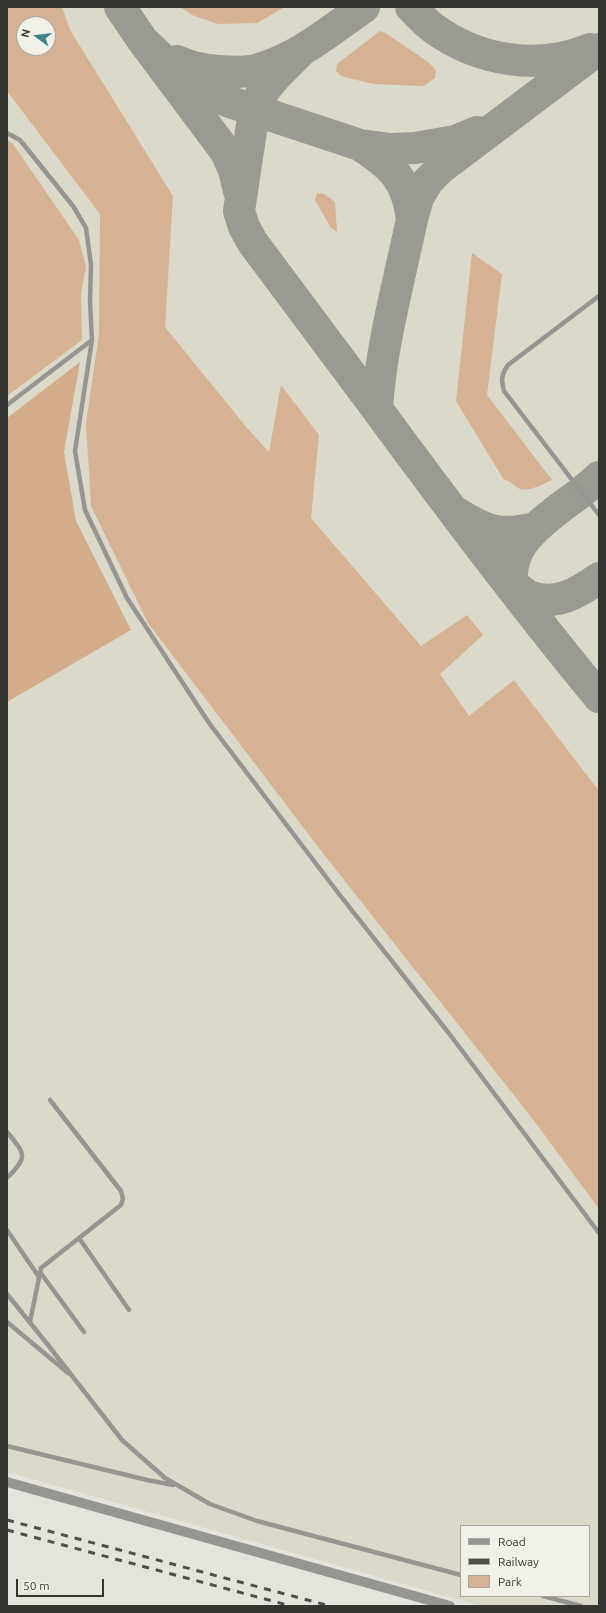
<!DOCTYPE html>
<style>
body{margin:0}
#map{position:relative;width:606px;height:1613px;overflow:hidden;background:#e5e4dc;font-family:Ubuntu,sans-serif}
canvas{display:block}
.frame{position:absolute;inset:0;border:8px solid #343430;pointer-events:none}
.legend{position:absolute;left:460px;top:1525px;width:130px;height:72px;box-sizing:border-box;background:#f2f1e9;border:1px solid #a6a59f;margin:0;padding:5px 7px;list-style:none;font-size:12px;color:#343430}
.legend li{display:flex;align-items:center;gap:8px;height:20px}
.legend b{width:20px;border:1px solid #a6a59f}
.north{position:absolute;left:16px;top:16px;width:40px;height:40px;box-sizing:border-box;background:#f2f1e9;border:1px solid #a6a59f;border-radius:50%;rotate:285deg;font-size:11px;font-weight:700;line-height:16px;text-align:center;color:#343430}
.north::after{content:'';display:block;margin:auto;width:14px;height:18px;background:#3b8387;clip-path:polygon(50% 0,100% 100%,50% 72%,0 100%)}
.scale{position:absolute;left:16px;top:1579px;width:88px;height:18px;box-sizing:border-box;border:2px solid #343430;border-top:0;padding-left:5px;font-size:12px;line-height:14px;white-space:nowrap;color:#343430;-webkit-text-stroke:3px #f2f1e9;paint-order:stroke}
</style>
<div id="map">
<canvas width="606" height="1613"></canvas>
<div class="frame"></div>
<ul class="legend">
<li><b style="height:5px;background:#979592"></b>Road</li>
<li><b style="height:5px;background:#4f4f4a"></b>Railway</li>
<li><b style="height:11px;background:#d6b293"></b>Park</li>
</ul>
<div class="north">N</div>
<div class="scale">50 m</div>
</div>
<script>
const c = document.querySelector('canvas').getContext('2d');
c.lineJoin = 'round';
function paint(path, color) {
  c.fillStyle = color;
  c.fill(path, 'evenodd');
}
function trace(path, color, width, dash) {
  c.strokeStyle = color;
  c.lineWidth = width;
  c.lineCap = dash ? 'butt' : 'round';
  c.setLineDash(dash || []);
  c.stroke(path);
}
const built = new Path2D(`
 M 7,7 L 599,7 L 599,1606 L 481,1606 L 7,1472 ZM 24,24 L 48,24 L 48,48 L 24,48 ZM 461,1526 L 589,1526 L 589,1596 L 461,1596 Z`);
const green = new Path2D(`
 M 7,7 L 62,7 L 70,30 L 173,196 L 165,327 L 247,428 L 269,452 L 281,385 L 319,435 L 311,518 L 421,646 L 467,615 L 483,635 L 440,674 L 469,716 L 514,680 L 599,791 L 599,1209 L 532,1118 L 322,852 L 148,623 L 91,506 L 86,423 L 99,334 L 100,214 L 7,91 ZM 24,24 L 48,24 L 48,48 L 24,48 Z
 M 180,7 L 285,7 L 257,23 L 218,24 L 192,15 Z
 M 380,31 L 387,34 L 428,62 L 436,70 L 435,78 L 424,86 L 373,84 L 341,76 L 336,71 L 337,64 Z
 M 7,140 L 13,144 L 79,240 L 86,267 L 81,293 L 82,340 L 7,396 Z
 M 317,193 L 324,194 L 335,202 L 337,232 L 331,228 L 315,200 Z
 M 472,253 L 502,274 L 487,395 L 552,480 C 543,484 528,493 518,488 C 513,485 511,481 504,480 L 456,401 Z`);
const forest = new Path2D(`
 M 80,362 L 64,452 L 76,521 L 131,630 L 7,702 L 7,418 Z`);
const taxiway = new Path2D(`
 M 120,7 L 143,41 L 226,152 L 234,170 L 239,191
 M 411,7 C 418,14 425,22 433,28 C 478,61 539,71 590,49
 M 143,41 L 172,68 L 227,101 L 360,145 L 391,149 L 415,148 L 455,141 L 477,132
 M 303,49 L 276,76 L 261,94 L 254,111 L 239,211 L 244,227 L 253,243 L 377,409
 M 599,49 L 441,168 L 428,181 L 418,198 L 412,219 C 399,282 381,345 377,409 C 449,507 522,604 599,697
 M 177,61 C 190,67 205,70 219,71 C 232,72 246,73 259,69 C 298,58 331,30 364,7
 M 360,145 C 392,166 407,179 412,219
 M 457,513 C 486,532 501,536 535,528
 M 511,583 C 517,587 523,593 529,596 C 555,607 578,593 599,578
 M 514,591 C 503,549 537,526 565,504 C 577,496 588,487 599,477`);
const service = new Path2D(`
 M 7,133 L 20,140 L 73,206 L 86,228 L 91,265 L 90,301 L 92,340 L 75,451 L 85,510 L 127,598 L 209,723 L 339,894 L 451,1036 L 599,1233
 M 599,296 L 508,365 C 501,375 501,380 504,391 L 599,515
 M 7,405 L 92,340
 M 7,1132 C 25,1154 29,1156 7,1178
 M 7,1230 L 39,1277
 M 79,1238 L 129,1310
 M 40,1272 L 84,1332
 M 7,1294 L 48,1345 L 122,1440 L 165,1478 L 210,1504 L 257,1521 L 461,1575
 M 7,1322 L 68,1373
 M 30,1322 L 41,1268 L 121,1205 L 123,1199 L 121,1191 L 50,1100
 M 7,1446 L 147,1480 L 173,1485
 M 543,1596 L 581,1606`);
const tertiary = new Path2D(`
 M 7,1482 L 450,1606`);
const rail = new Path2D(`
 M 7,1520 L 330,1606
 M 7,1530 L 291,1606`);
paint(built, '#dbd9ca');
paint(green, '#d6b293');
paint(forest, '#d4ac89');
trace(taxiway, '#9a9a93', 32);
trace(service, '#979592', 4.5);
trace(tertiary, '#979592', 10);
trace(rail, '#4f4f4a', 3, [7, 7]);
</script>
